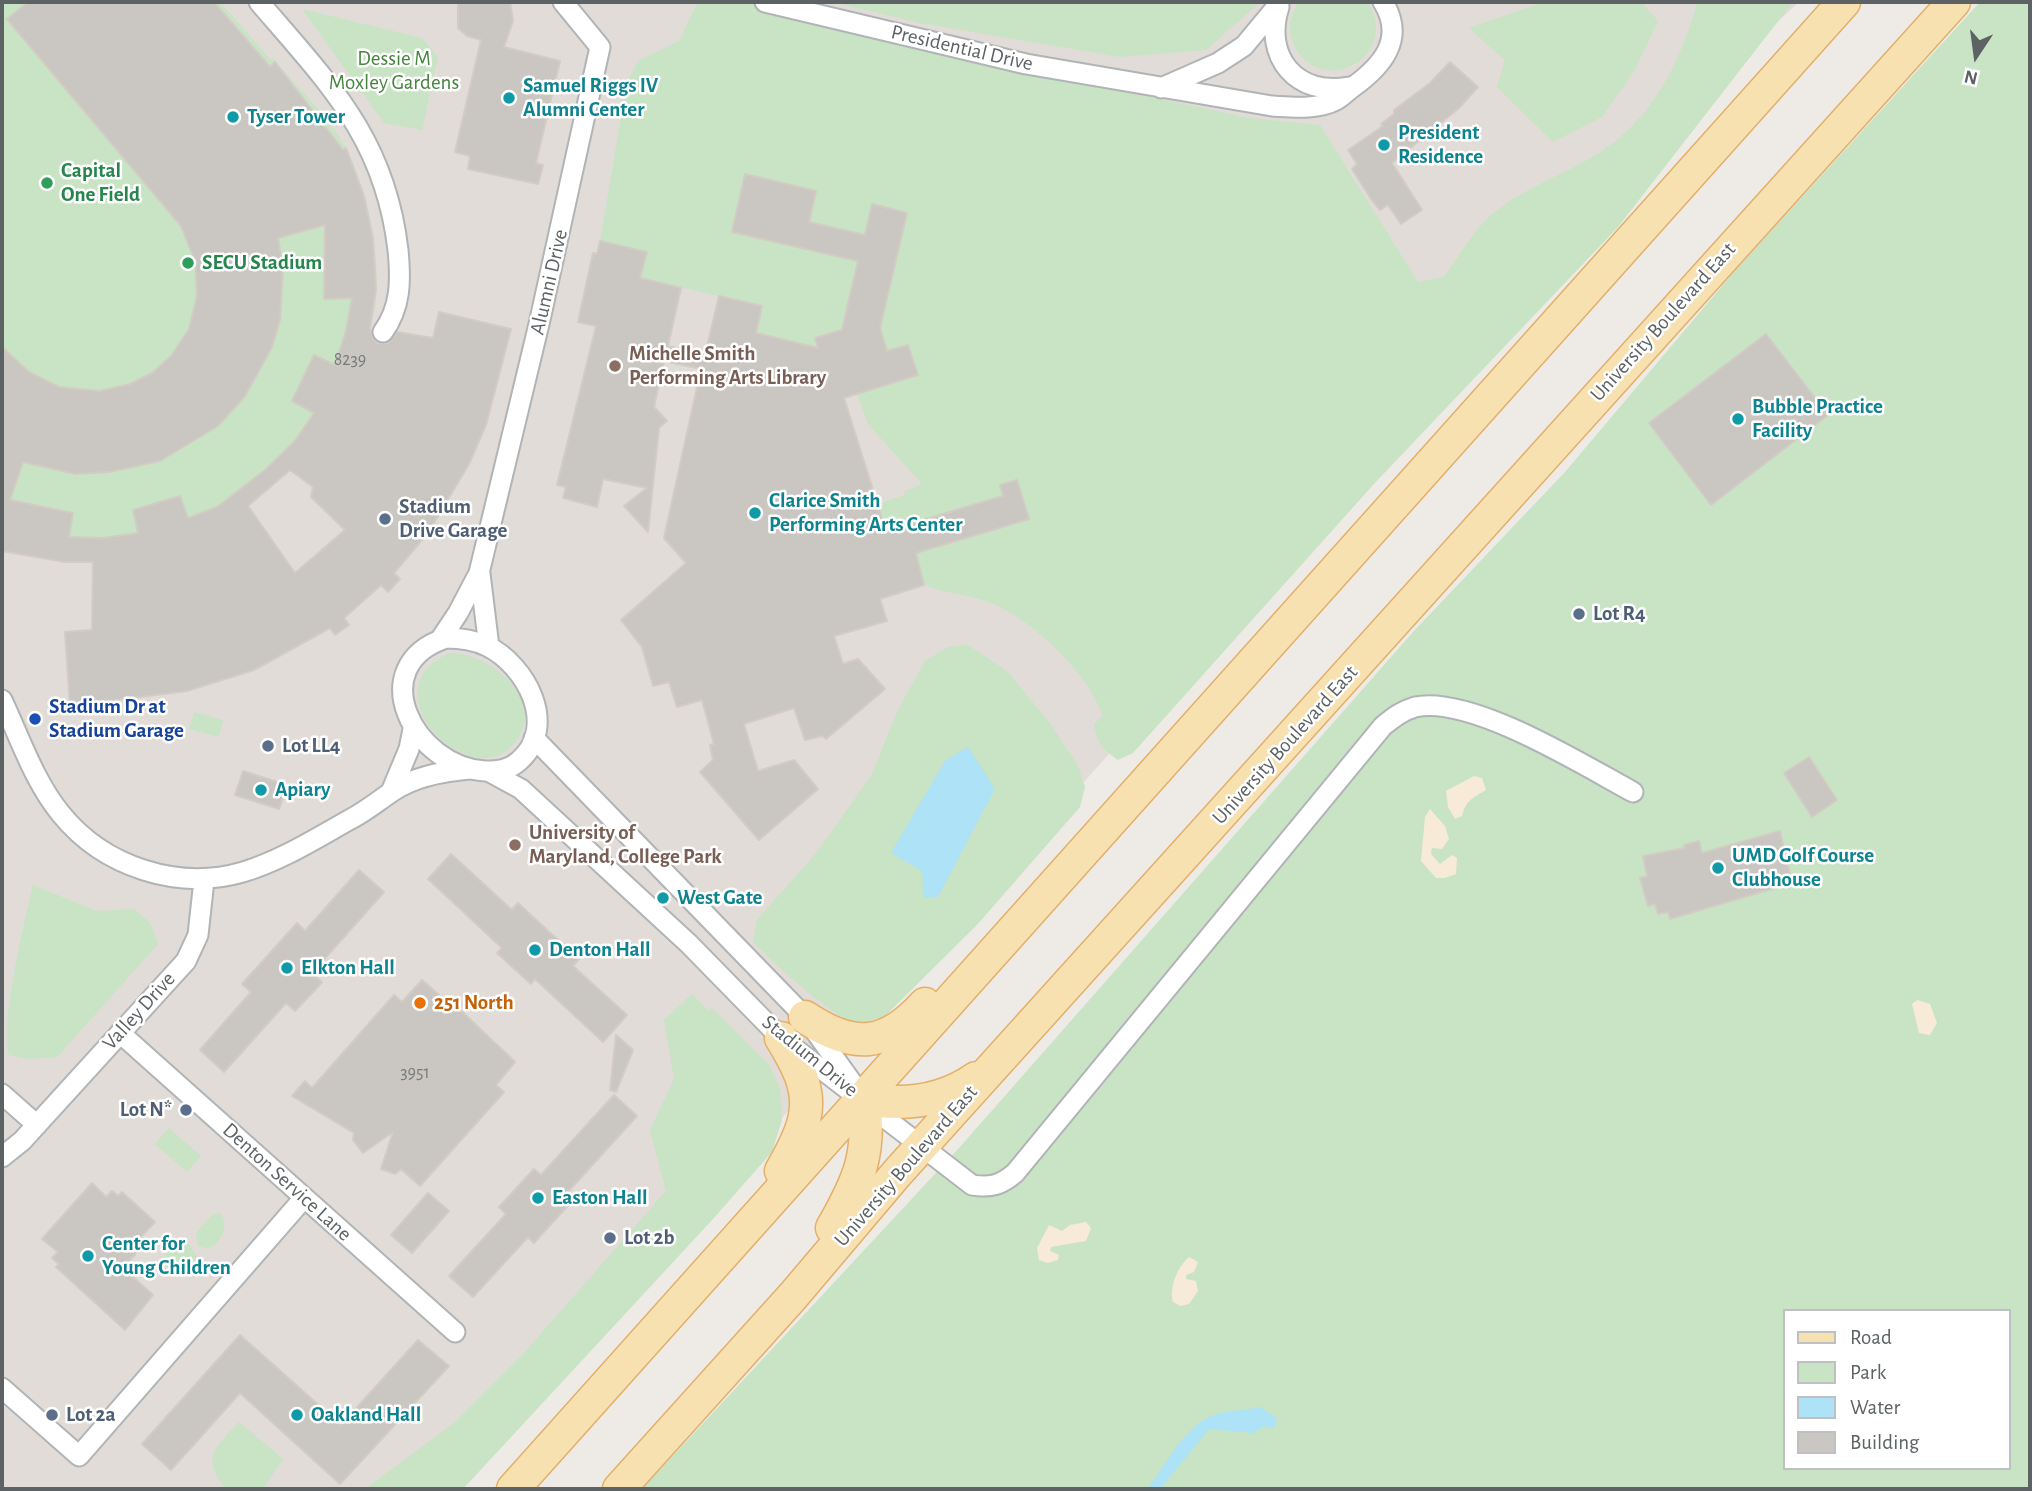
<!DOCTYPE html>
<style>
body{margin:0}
#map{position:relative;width:2032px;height:1491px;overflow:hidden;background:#eeebe6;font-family:"Alegreya Sans",sans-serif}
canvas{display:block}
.frame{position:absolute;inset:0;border:4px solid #5d6264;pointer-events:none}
.legend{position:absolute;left:1783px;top:1309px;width:228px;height:161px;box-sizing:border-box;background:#fff;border:2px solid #bec0c1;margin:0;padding:9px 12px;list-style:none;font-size:21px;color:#5d6264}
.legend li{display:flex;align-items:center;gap:14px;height:35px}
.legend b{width:35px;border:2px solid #bec0c1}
.north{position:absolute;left:1941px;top:21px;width:70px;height:70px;-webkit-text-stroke:5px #fff;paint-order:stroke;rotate:193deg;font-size:19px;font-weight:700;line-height:28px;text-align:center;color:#5d6264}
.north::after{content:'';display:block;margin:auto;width:24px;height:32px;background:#5d6264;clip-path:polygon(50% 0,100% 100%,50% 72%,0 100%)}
</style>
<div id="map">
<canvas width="2032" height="1491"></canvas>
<div class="frame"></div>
<ul class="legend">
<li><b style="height:9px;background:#f7e1b1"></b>Road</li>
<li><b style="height:19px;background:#c9e3c5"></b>Park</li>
<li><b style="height:19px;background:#ade2f7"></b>Water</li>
<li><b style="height:19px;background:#cac6c2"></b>Building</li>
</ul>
<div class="north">N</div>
</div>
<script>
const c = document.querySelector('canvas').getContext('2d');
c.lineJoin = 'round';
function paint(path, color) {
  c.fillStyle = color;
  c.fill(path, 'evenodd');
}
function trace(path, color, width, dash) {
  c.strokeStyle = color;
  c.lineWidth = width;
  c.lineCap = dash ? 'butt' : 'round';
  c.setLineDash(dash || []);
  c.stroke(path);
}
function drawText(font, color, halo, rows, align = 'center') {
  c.font = font + ' "Alegreya Sans",sans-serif';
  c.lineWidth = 5;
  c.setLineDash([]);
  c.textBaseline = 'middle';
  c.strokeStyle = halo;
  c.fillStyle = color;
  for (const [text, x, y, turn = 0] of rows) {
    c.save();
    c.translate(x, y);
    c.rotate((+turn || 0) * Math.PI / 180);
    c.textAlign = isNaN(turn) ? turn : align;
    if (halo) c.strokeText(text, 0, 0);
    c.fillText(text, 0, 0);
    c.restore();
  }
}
const education = new Path2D(`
 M 2,2 L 1799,2 L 1711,84 L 765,1137 L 403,1489 L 2,1489 Z`);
const green = new Path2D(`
 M 2,2 L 220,2 L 270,59 L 273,58 C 295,85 331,119 347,150 C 371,198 388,285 368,337 C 351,380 318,432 296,475 L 290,470 L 249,505 L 252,512 L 102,562 L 65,562 L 18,554 L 21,535 L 2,529 Z
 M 698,2 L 742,2 L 1164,100 L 1250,118 L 1320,125 L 1418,282 L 1444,277 C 1458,258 1472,233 1489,217 C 1524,186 1572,173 1609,146 C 1656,112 1683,56 1697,2 L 1793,2 L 1618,227 L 1373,485 L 1133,753 L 1118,760 C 1104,751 1096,742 1094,724 L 1103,716 C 1088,673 1033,620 991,603 C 969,594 946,594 924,585 L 916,553 L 1029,519 L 1017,481 L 1000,485 L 1003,496 L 886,531 L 877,504 L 905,495 L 904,491 L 922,484 L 868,424 L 857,394 L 918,374 L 908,345 L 887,351 L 880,328 L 907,213 L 872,204 L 865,235 L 809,222 L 815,191 L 745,174 L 732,232 L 858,261 L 842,330 L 815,337 L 818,348 L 756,333 L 762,306 L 640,278 L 647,252 L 600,241 L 627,82 L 638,61 L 679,41 Z
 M 832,2 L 1260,2 L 1206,50 L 1120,57 L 920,23 Z
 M 1299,2 L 1368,2 C 1402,59 1318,100 1293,43 C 1287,29 1290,14 1299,2 Z
 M 1544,2 L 1628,2 L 1643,4 L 1658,21 L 1634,71 L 1602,117 L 1553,142 L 1497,87 L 1505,60 L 1469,28 Z
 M 1980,2 L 2030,2 L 2030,1489 L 642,1489 L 959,1148 L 1413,632 L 1565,472 L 1739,266 ZM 1785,1311 L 2009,1311 L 2009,1468 L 1785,1468 Z
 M 302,9 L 422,38 L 438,57 L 422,130 L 384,123 Z
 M 968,645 L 1008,672 L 1052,726 L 1078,766 L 1085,787 L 1080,807 L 977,925 L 884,1017 L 855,1025 C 816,1003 785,973 753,942 L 757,920 L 818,851 L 871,776 L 898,710 L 925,661 L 948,647 Z
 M 449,653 C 492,652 551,704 513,745 C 469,794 366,690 449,653 Z
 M 194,712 L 223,720 L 219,737 L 189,729 Z
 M 33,885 L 96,911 L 134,909 L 150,923 L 158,944 L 57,1057 L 30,1059 L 9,1055 C 0,1024 24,923 33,885 Z
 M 692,994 L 710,1012 L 711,1007 L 769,1065 L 780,1088 L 782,1120 L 772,1152 L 713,1219 L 463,1489 L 365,1489 L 454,1423 L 525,1352 L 666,1191 L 650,1130 L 674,1079 L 664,1020 Z
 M 169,1128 L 201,1156 L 187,1172 L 155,1144 Z
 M 221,1213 C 229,1228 222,1240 209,1249 L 198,1246 L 196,1233 L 213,1214 Z
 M 176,1241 L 189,1244 L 197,1256 L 189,1268 L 173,1271 L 163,1264 L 166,1249 Z
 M 239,1422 L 283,1459 L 263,1489 L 226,1489 C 200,1457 216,1447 239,1422 Z`);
const sand = new Path2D(`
 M 1474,776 L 1482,778 L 1486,790 C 1473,798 1466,800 1462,816 L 1455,819 L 1448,807 L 1446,791 Z
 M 1430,809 L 1445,826 L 1449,839 L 1442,849 L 1432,848 L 1431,854 L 1440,864 L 1452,855 L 1457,858 L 1456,874 L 1445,878 L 1436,878 L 1421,861 L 1425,817 Z
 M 1917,1000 L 1930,1004 L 1937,1023 L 1930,1035 L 1919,1033 L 1912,1004 Z
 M 1086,1222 L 1091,1228 L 1086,1241 L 1051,1247 L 1050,1251 L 1059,1255 L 1058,1260 L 1048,1263 L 1039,1260 L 1037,1248 L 1049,1225 L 1062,1231 L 1070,1225 Z
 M 1189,1257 L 1198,1262 L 1194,1272 L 1186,1275 L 1186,1279 L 1196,1281 L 1198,1291 L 1189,1304 L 1180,1306 L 1173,1302 C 1169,1288 1177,1267 1189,1257 Z`);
const water = new Path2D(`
 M 968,747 L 995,789 L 938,897 L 924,898 L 922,871 L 891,853 L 945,761 Z
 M 1261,1407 L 1277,1419 L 1274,1429 L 1265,1426 L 1253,1433 L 1209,1429 L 1160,1489 L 1147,1489 C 1166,1465 1187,1422 1217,1414 C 1232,1410 1247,1410 1261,1407 Z`);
const building = new Path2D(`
 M 28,2 L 214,2 L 270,67 L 275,62 L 343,150 L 346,148 L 364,196 L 373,238 L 376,289 L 370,328 L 373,338 L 377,343 L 388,343 L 397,332 L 433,338 L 439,312 L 511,329 L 486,425 L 469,464 L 428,533 L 394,573 L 400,579 L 388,592 L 381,585 L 344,618 L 349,625 L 335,635 L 330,628 L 254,670 L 187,691 L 70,706 L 65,632 L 92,630 L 93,562 L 65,562 L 2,551 L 2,347 L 29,372 L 59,387 L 100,391 L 130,384 L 152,373 L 171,356 L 189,329 L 197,296 L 195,261 L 181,226 L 7,19 ZM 325,225 L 324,299 L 352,298 L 346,331 L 335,365 L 314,355 L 292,401 L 314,413 L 295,441 L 265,470 L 217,507 L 188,518 L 180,496 L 133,510 L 138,533 L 103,538 L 69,537 L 73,513 L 10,500 L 23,462 L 75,474 L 109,472 L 160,461 L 218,426 L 245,396 L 272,347 L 280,320 L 283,268 L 278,238 ZM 290,470 L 313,487 L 311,497 L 345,530 L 295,573 L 248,506 Z
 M 458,2 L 510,2 L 513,21 L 504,47 L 560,61 L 536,163 L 543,165 L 538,184 L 468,169 L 470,156 L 455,152 L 481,40 L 467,36 L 458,28 Z
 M 1450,62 L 1478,87 L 1459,108 L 1392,163 L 1422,210 L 1401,224 L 1388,205 L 1380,210 L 1371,199 L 1352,169 L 1357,164 L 1348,150 L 1383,126 L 1381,124 L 1394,114 L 1394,110 L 1430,83 Z
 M 745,174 L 816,191 L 809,222 L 865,235 L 872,204 L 907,213 L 880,328 L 887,351 L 908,345 L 918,375 L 844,398 L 886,531 L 1003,496 L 1000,485 L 1017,480 L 1029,519 L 916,553 L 924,585 L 880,599 L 887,621 L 834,636 L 843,664 L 858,659 L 885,689 L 826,739 L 822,736 L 805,740 L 794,708 L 744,724 L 758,771 L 794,760 L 818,789 L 759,840 L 700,772 L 713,760 L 710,745 L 714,744 L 702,700 L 677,707 L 669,682 L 653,686 L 642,647 L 621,620 L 686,563 L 664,538 L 701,369 L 664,361 L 654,407 L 667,421 L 659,428 L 648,532 L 624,506 L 647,488 L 603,479 L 597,507 L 563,498 L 566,487 L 557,485 L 596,326 L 578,322 L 593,253 L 597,254 L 600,241 L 647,252 L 640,278 L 681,288 L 668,346 L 705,355 L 719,296 L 762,306 L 756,333 L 818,348 L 815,338 L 842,330 L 858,261 L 732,232 Z
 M 1766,334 L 1828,415 L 1711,505 L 1649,423 Z
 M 1809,757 L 1837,800 L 1812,817 L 1784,773 Z
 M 243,771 L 287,785 L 279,809 L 235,795 Z
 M 1780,831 L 1792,883 L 1670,919 L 1668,912 L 1658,914 L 1655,904 L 1648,906 L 1640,878 L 1647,876 L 1643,856 L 1685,848 L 1684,845 L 1699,841 L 1702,853 Z
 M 451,854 L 512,910 L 518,903 L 534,918 L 579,959 L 573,966 L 627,1015 L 603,1042 L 535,979 L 531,984 L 497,953 L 502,948 L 428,879 Z
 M 359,870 L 384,892 L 312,973 L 322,982 L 316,989 L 295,1011 L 286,1003 L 224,1072 L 200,1050 L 251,992 L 242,984 L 297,923 L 305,931 Z
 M 422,980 L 453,1007 L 455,1005 L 515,1062 L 496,1085 L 504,1092 L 420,1186 L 401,1169 L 395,1174 L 381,1169 L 393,1132 L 363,1153 L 353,1140 L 354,1133 L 292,1096 L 305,1081 L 312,1088 L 394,995 L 402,1002 Z
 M 616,1035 L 633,1050 L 616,1092 L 610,1090 Z
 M 614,1095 L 637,1116 L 565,1195 L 572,1201 L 534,1243 L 528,1237 L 473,1297 L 449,1276 L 506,1214 L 499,1207 L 534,1169 L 541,1175 Z
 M 92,1183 L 106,1197 L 112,1191 L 118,1196 L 122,1192 L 155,1222 L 140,1238 L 145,1243 L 123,1268 L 153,1295 L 125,1330 L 56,1267 L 59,1264 L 52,1258 L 58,1252 L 42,1239 Z
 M 428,1193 L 449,1211 L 412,1253 L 391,1235 Z
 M 240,1335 L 341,1425 L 418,1340 L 449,1366 L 340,1484 L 240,1393 L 171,1470 L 142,1444 Z`);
const minor = new Path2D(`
 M 259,2 C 329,84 385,138 398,250 C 401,281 401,307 383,332
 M 765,2 L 1026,64 L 1272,106 C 1292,107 1317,110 1336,100 C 1342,97 1347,91 1353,87 C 1382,66 1406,39 1383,2
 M 1279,7 C 1263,57 1297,97 1349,87
 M 1161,88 L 1218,63 L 1244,46 L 1279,4
 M 480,574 L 489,647
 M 446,638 C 460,638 474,640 487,646 C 526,665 559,726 519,761 C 509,770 498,771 485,771 C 414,767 362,666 446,638 Z
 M 440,640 L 458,613 L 479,573 L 539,324 L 600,47 L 563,2
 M 2,700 C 20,738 34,781 61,814 C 104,867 178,891 243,872 C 280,861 315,839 349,820 C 365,812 378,801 393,791 C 414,777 445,771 470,769
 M 534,738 L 805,1017 L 853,1084
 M 488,771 L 521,789 L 689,944 L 781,1038 L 972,1185 C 991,1188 1001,1185 1015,1173 L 1383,726 C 1394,717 1402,711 1415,707 C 1471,695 1583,765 1633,792
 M 391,792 L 409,749 L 413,729
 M 120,1033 L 455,1332
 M 2,1094 L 37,1125
 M 2,1157 L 22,1141 L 186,961 L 198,935 L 204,880
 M 2,1388 L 79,1456 L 304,1198`);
const primary = new Path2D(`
 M 805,1017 C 854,1050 886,1047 925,1004
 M 864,1099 C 904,1106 942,1102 976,1078
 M 781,1171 C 813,1115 816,1094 781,1038
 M 832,1228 C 859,1181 871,1154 864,1099
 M 513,1489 L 1844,2
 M 619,1489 L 793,1296 L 898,1172 L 1954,2`);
const markers = [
 [509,98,7,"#0f9aa8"],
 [233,117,7,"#0f9aa8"],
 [1384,145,7,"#0f9aa8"],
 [47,183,7,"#2e9e5b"],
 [188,263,7,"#2e9e5b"],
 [615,366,7,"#8d6e63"],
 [1738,419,7,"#0f9aa8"],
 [755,513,7,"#0f9aa8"],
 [385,519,7,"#5c6f8a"],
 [1579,614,7,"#5c6f8a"],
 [35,719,7,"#1a4fb4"],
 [268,746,7,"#5c6f8a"],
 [261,790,7,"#0f9aa8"],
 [515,845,7,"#8d6e63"],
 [1718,868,7,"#0f9aa8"],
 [663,898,7,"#0f9aa8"],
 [535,950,7,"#0f9aa8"],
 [287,968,7,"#0f9aa8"],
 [420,1003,7,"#e8710a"],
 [186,1110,7,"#5c6f8a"],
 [538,1198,7,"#0f9aa8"],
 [610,1238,7,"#5c6f8a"],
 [88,1256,7,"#0f9aa8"],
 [52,1415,7,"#5c6f8a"],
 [297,1415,7,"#0f9aa8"]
];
const numberNames = [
 ["8239",350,360],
 ["3951",415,1073]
];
const streetNames = [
 ["Presidential Drive",962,48,13],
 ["Alumni Drive",549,282,-77],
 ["University Boulevard East",1663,322,-48],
 ["University Boulevard East",1285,745,-48],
 ["Valley Drive",139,1011,-48],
 ["Stadium Drive",810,1056,39],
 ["University Boulevard East",906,1166,-49],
 ["Denton Service Lane",287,1182,42]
];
const parkNames = [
 ["Dessie M",394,59],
 ["Moxley Gardens",394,83]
];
const cultureNames = [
 ["Samuel Riggs IV",523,86],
 ["Alumni Center",523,110],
 ["Tyser Tower",247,117],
 ["President",1398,133],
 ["Residence",1398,157],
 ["Bubble Practice",1752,407],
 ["Facility",1752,431],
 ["Clarice Smith",769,501],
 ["Performing Arts Center",769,525],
 ["Apiary",275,790],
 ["UMD Golf Course",1732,856],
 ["Clubhouse",1732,880],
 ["West Gate",677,898],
 ["Denton Hall",549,950],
 ["Elkton Hall",301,968],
 ["Easton Hall",552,1198],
 ["Center for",102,1244],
 ["Young Children",102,1268],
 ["Oakland Hall",311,1415]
];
const leisureNames = [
 ["Capital",61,171],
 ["One Field",61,195],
 ["SECU Stadium",202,263]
];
const educationNames = [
 ["Michelle Smith",629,354],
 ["Performing Arts Library",629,378],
 ["University of",529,833],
 ["Maryland, College Park",529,857]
];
const serviceNames = [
 ["Stadium",399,507],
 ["Drive Garage",399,531],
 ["Lot R4",1593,614],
 ["Lot LL4",282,746],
 ["Lot N*",172,1110,"right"],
 ["Lot 2b",624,1238],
 ["Lot 2a",66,1415]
];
const transitNames = [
 ["Stadium Dr at",49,707],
 ["Stadium Garage",49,731]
];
const foodNames = [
 ["251 North",434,1003]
];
paint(education, '#e1dcd7');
paint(green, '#c9e3c5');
paint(sand, '#f7ebd8');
paint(water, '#ade2f7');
paint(building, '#cac6c2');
trace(building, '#d2ccc4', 2);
trace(minor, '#b1b4b6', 23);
trace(primary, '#e4af69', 35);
trace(minor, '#fff', 19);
trace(primary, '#f7e1b1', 32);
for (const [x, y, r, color] of markers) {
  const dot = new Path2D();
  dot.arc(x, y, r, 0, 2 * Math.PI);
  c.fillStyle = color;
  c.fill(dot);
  trace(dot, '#fff', 2.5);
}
drawText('18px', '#787b7c', null, numberNames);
drawText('21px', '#5d6264', '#fff', streetNames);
drawText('21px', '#45833e', '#fff', parkNames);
drawText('bold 21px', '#0d838f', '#fff', cultureNames, 'left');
drawText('bold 21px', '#27864d', '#fff', leisureNames, 'left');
drawText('bold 21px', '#785e54', '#fff', educationNames, 'left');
drawText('bold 21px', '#4e5e75', '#fff', serviceNames, 'left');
drawText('bold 21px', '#164399', '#fff', transitNames, 'left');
drawText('bold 21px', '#c56008', '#fff', foodNames, 'left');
</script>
